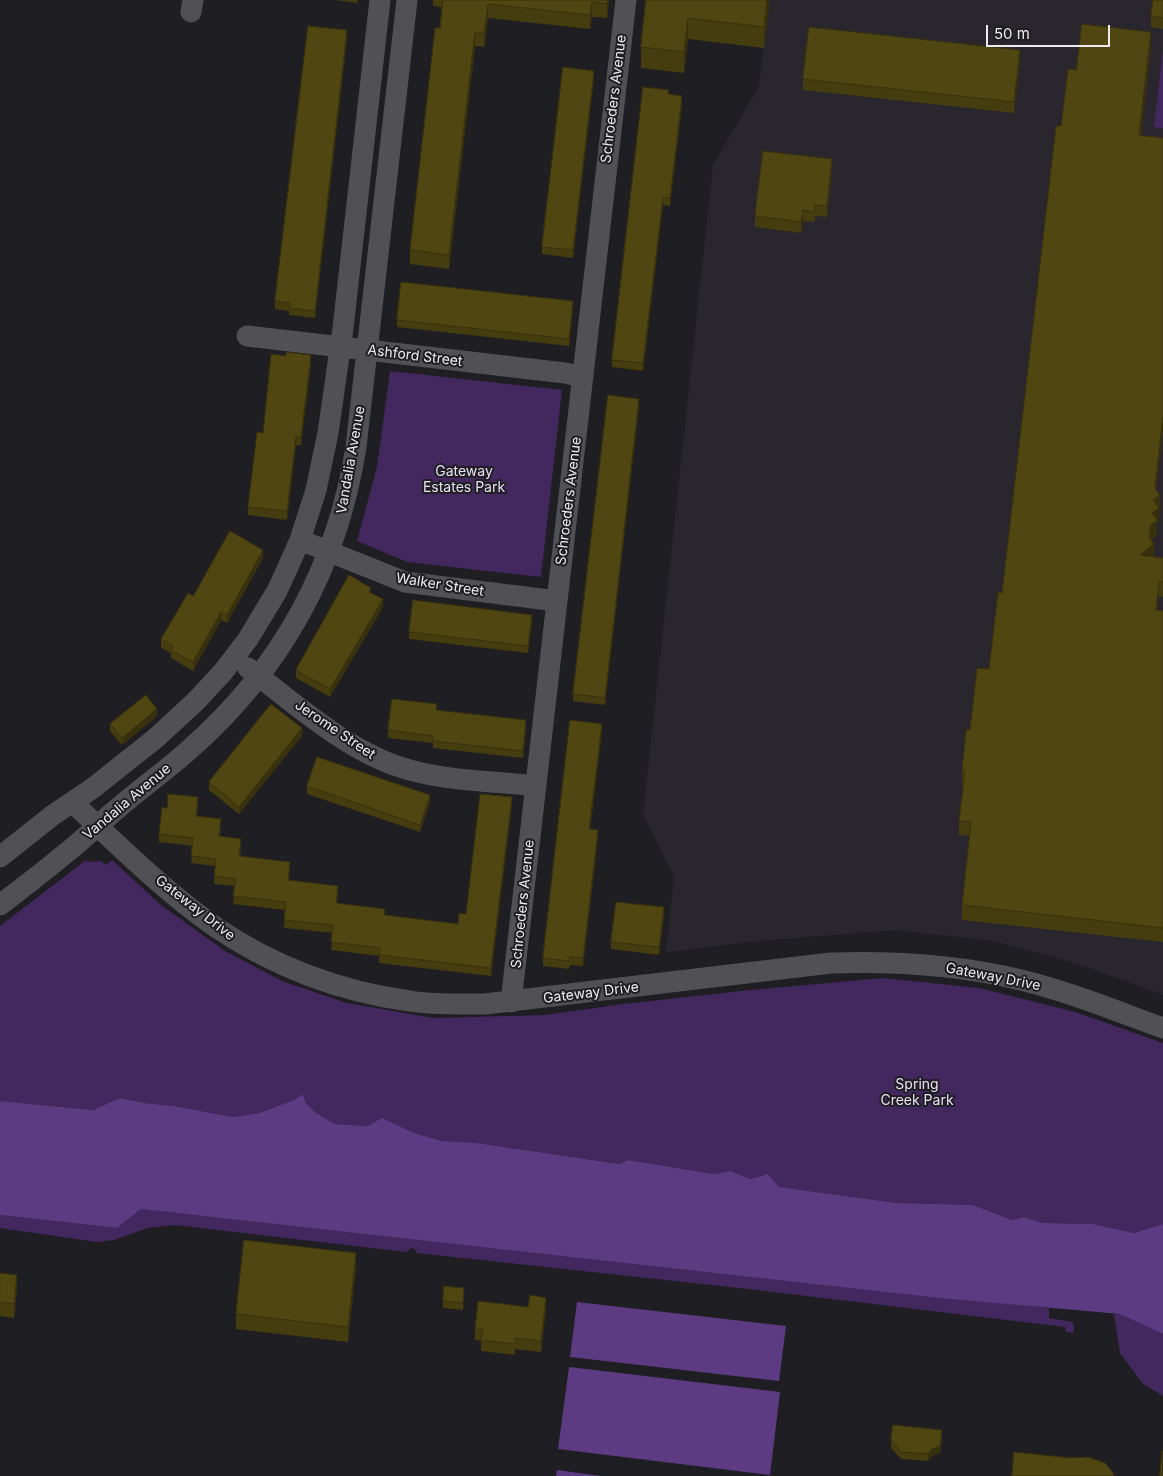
<!DOCTYPE html>
<style>
body{margin:0}
#map{position:relative;width:1163px;height:1476px;overflow:hidden;background:#1f1e22;font-family:Inter,sans-serif}
canvas{display:block}
.scale{position:absolute;left:986px;top:25px;width:124px;height:22px;box-sizing:border-box;border:2px solid #ecebed;border-top:0;padding-left:6px;font-size:15px;line-height:18px;white-space:nowrap;color:#ecebed;-webkit-text-stroke:4px #1f1e22;paint-order:stroke}
</style>
<div id="map">
<canvas width="1163" height="1476"></canvas>
<div class="scale">50 m</div>
</div>
<script>
const c = document.querySelector('canvas').getContext('2d');
c.lineJoin = 'round';
function paint(path, color) {
  c.fillStyle = color;
  c.fill(path, 'evenodd');
}
function trace(path, color, width, dash) {
  c.strokeStyle = color;
  c.lineWidth = width;
  c.lineCap = dash ? 'butt' : 'round';
  c.setLineDash(dash || []);
  c.stroke(path);
}
function drawText(font, color, halo, rows, align = 'center') {
  c.font = font + ' Inter,sans-serif';
  c.lineWidth = 4;
  c.setLineDash([]);
  c.textBaseline = 'middle';
  c.strokeStyle = halo;
  c.fillStyle = color;
  for (const [text, x, y, turn = 0] of rows) {
    c.save();
    c.translate(x, y);
    c.rotate((+turn || 0) * Math.PI / 180);
    c.textAlign = isNaN(turn) ? turn : align;
    if (halo) c.strokeText(text, 0, 0);
    c.fillText(text, 0, 0);
    c.restore();
  }
}
const built = new Path2D(`
 M 769,0 L 1163,0 L 1163,995 L 1081,965 L 994,941 L 895,930 L 759,941 L 666,952 L 674,876 L 643,815 L 713,165 L 759,86 Z`);
const green = new Path2D(`
 M 1163,49 L 1163,128 L 1154,127 Z
 M 390,371 L 562,390 L 541,577 L 407,562 L 357,541 L 377,467 Z
 M 86,860 L 88,862 L 101,861 L 106,865 L 112,860 L 161,905 L 225,951 L 282,981 L 347,1003 L 433,1018 L 545,1015 L 623,1004 L 751,990 L 883,978 L 979,988 L 1075,1012 L 1163,1043 L 1163,1224 L 1134,1233 L 1093,1224 L 1042,1223 L 1024,1217 L 1012,1220 L 973,1205 L 897,1203 L 779,1187 L 768,1174 L 750,1179 L 731,1171 L 714,1174 L 628,1160 L 621,1164 L 477,1143 L 443,1141 L 417,1134 L 382,1118 L 367,1126 L 333,1124 L 315,1112 L 306,1103 L 303,1094 L 294,1100 L 259,1113 L 233,1117 L 174,1106 L 144,1103 L 120,1098 L 93,1110 L 0,1101 L 0,926 Z
 M 141,1209 L 1049,1308 L 1049,1318 L 1073,1322 L 1074,1333 L 1066,1332 L 1065,1327 L 748,1289 L 417,1253 L 413,1247 L 406,1252 L 175,1225 L 148,1228 L 114,1240 L 97,1242 L 0,1228 L 0,1215 L 117,1228 Z
 M 1114,1314 L 1120,1314 L 1163,1334 L 1163,1396 L 1143,1384 L 1120,1353 Z`);
const water = new Path2D(`
 M 303,1094 L 306,1103 L 315,1112 L 334,1124 L 367,1126 L 382,1118 L 417,1134 L 443,1141 L 477,1143 L 620,1164 L 628,1160 L 714,1174 L 731,1171 L 750,1179 L 768,1174 L 779,1187 L 897,1203 L 973,1205 L 1012,1220 L 1024,1217 L 1042,1223 L 1093,1224 L 1134,1233 L 1163,1224 L 1163,1334 L 1120,1314 L 940,1298 L 141,1209 L 117,1228 L 0,1215 L 0,1101 L 93,1110 L 120,1098 L 144,1103 L 174,1106 L 233,1117 L 259,1113 L 294,1100 Z
 M 577,1302 L 786,1326 L 779,1381 L 570,1357 Z
 M 569,1367 L 780,1392 L 770,1475 L 558,1449 Z
 M 557,1470 L 601,1476 L 556,1476 Z`);
const minor = new Path2D(`
 M 191,12 L 193,0
 M 247,336 L 565,373 L 583,377
 M 300,540 L 405,582 L 557,601
 M 248,668 C 294,703 345,749 400,767 C 441,781 493,781 536,786
 M 72,802 C 117,844 163,890 214,926 C 272,966 340,992 410,1001 C 435,1005 460,1004 485,1004 L 831,963 C 895,961 959,965 1021,980 C 1070,992 1116,1011 1163,1028
 M 0,857 L 53,815 L 93,788 L 156,738 L 196,701 L 223,672 L 248,639 L 277,591 L 288,567 L 300,540 L 316,490 L 328,433 L 343,328 L 380,0
 M 0,905 C 24,887 48,868 71,849 C 87,836 101,822 117,809 C 141,788 167,770 190,749 C 282,668 337,567 356,447 L 407,0
 M 511,1002 L 626,0`);
const wall = new Path2D(`
 M 335,0 L 358,0 L 357,3 Z
 M 433,0 L 609,0 L 607,18 L 592,17 L 590,29 L 488,18 L 484,47 L 475,46 L 449,269 L 410,264 L 410,250 L 442,7 L 433,6 Z
 M 646,0 L 769,0 L 769,7 L 764,48 L 688,39 L 684,73 L 641,68 L 641,47 Z
 M 1163,0 L 1163,29 L 1151,27 L 1151,16 Z
 M 347,38 L 315,318 L 289,315 L 289,311 L 275,309 L 275,301 Z
 M 1151,47 L 1141,135 L 1163,138 L 1163,429 L 1156,490 L 1160,510 L 1159,511 L 1159,522 L 1157,523 L 1157,535 L 1151,540 L 1154,557 L 1163,558 L 1163,597 L 1159,596 L 1157,610 L 1163,611 L 1163,942 L 962,920 L 962,905 L 970,836 L 959,835 L 959,821 L 964,785 L 962,785 L 962,770 L 970,730 L 989,669 L 1002,593 L 1076,70 Z
 M 1020,61 L 1014,113 L 803,90 L 803,79 Z
 M 594,78 L 573,258 L 542,254 L 542,247 Z
 M 669,94 L 682,104 L 670,206 L 663,205 L 643,371 L 612,367 L 612,360 Z
 M 832,170 L 827,217 L 815,216 L 815,222 L 803,221 L 801,233 L 755,227 L 755,216 Z
 M 573,309 L 569,346 L 397,327 L 397,320 Z
 M 311,363 L 301,445 L 296,445 L 287,520 L 248,515 L 248,507 L 263,433 Z
 M 639,406 L 605,705 L 573,701 L 573,694 Z
 M 263,558 L 227,623 L 221,620 L 193,671 L 171,658 L 171,653 L 161,648 L 161,639 L 193,596 Z
 M 371,593 L 383,607 L 330,697 L 296,678 L 296,670 Z
 M 532,622 L 528,653 L 409,639 L 409,632 Z
 M 437,710 L 526,727 L 523,758 L 433,748 L 433,743 L 388,738 L 388,730 Z
 M 157,716 L 122,745 L 110,731 L 110,724 Z
 M 602,732 L 590,830 L 598,838 L 583,966 L 570,965 L 569,969 L 543,966 L 543,958 Z
 M 302,736 L 239,814 L 209,790 L 209,782 Z
 M 307,786 L 430,803 L 420,832 L 307,794 Z
 M 198,805 L 197,816 L 221,826 L 220,836 L 241,846 L 240,856 L 290,870 L 289,880 L 338,893 L 337,903 L 385,915 L 458,924 L 466,914 L 512,805 L 491,976 L 379,963 L 379,956 L 331,950 L 333,933 L 284,928 L 285,910 L 233,904 L 235,886 L 214,884 L 215,866 L 191,863 L 193,846 L 159,842 L 159,834 L 167,808 Z
 M 664,915 L 659,955 L 611,949 L 611,942 Z
 M 356,1267 L 348,1342 L 236,1329 L 236,1314 Z
 M 0,1273 L 17,1289 L 14,1318 L 0,1316 Z
 M 464,1295 L 463,1310 L 443,1308 L 443,1301 Z
 M 528,1307 L 546,1309 L 541,1352 L 515,1349 L 515,1355 L 481,1351 L 481,1341 L 475,1340 L 475,1329 Z
 M 942,1438 L 940,1453 L 932,1456 L 928,1461 L 901,1459 L 891,1448 L 891,1440 Z`);
const shadedWall = new Path2D(`
 M 608,0 L 609,0 L 607,18 L 607,4 Z
 M 767,0 L 769,0 L 769,7 L 764,48 L 764,27 Z
 M 592,2 L 592,17 L 590,29 L 590,15 Z
 M 488,4 L 488,18 L 484,47 L 484,33 Z
 M 688,18 L 688,39 L 684,73 L 684,52 Z
 M 347,30 L 347,38 L 315,318 L 315,311 Z
 M 475,32 L 475,46 L 449,269 L 449,255 Z
 M 1151,32 L 1151,47 L 1139,150 L 1139,135 Z
 M 1020,50 L 1020,61 L 1014,113 L 1014,102 Z
 M 594,71 L 594,78 L 573,258 L 573,250 Z
 M 682,96 L 682,104 L 670,206 L 670,198 Z
 M 832,159 L 832,170 L 827,217 L 827,206 Z
 M 663,198 L 663,205 L 643,371 L 643,363 Z
 M 803,210 L 803,221 L 801,233 L 801,222 Z
 M 573,301 L 573,309 L 569,346 L 569,339 Z
 M 311,355 L 311,363 L 301,445 L 301,437 Z
 M 639,399 L 639,406 L 605,705 L 605,698 Z
 M 1163,415 L 1163,429 L 1155,499 L 1160,495 L 1160,510 L 1159,511 L 1159,522 L 1157,523 L 1157,535 L 1150,540 L 1154,544 L 1154,558 L 1140,555 L 1149,537 Z
 M 296,437 L 296,445 L 287,520 L 287,511 Z
 M 263,550 L 263,558 L 227,623 L 227,615 Z
 M 1159,582 L 1159,596 L 1156,625 L 1156,610 Z
 M 383,599 L 383,607 L 330,697 L 330,689 Z
 M 221,612 L 221,620 L 193,671 L 193,662 Z
 M 532,615 L 532,622 L 528,653 L 528,646 Z
 M 157,709 L 157,716 L 122,745 L 122,738 Z
 M 526,720 L 526,727 L 523,758 L 523,751 Z
 M 602,724 L 602,732 L 589,837 L 589,829 Z
 M 302,728 L 302,736 L 239,814 L 239,807 Z
 M 430,795 L 430,803 L 420,832 L 420,825 Z
 M 512,797 L 512,805 L 491,976 L 491,968 Z
 M 598,830 L 598,838 L 583,966 L 583,958 Z
 M 664,907 L 664,915 L 659,955 L 659,947 Z
 M 356,1253 L 356,1267 L 348,1342 L 348,1327 Z
 M 17,1275 L 17,1289 L 14,1318 L 14,1304 Z
 M 546,1298 L 546,1309 L 541,1352 L 541,1341 Z
 M 942,1430 L 940,1453 L 932,1456 L 928,1461 L 928,1454 Z`);
const building = new Path2D(`
 M 443,0 L 608,0 L 607,4 L 592,2 L 590,15 L 488,4 L 484,33 L 475,32 L 449,255 L 410,250 L 435,28 L 440,28 Z
 M 646,0 L 767,0 L 764,27 L 688,18 L 684,52 L 641,47 Z
 M 1153,0 L 1163,0 L 1163,18 L 1151,16 Z
 M 1082,24 L 1151,32 L 1139,135 L 1163,138 L 1163,415 L 1155,488 L 1160,495 L 1153,500 L 1159,508 L 1152,513 L 1157,520 L 1150,526 L 1149,537 L 1154,544 L 1140,555 L 1163,558 L 1163,582 L 1159,582 L 1156,610 L 1163,611 L 1163,928 L 962,905 L 971,822 L 959,821 L 965,771 L 962,770 L 966,730 L 970,730 L 977,668 L 989,669 L 998,592 L 1002,593 L 1056,126 L 1061,126 L 1068,69 L 1076,70 Z
 M 308,26 L 347,30 L 315,311 L 289,308 L 290,303 L 275,301 Z
 M 809,27 L 1020,50 L 1014,102 L 803,79 Z
 M 563,67 L 594,71 L 573,250 L 542,247 Z
 M 643,87 L 669,90 L 668,94 L 682,96 L 670,198 L 663,198 L 643,363 L 612,360 Z
 M 763,151 L 832,159 L 827,206 L 815,205 L 815,212 L 803,210 L 801,222 L 755,216 Z
 M 401,282 L 573,301 L 569,339 L 397,320 Z
 M 286,352 L 311,355 L 301,437 L 296,437 L 287,511 L 248,507 L 257,432 L 263,433 L 271,354 L 286,356 Z
 M 608,395 L 639,399 L 605,698 L 573,694 Z
 M 230,531 L 263,550 L 227,615 L 221,612 L 193,662 L 171,650 L 173,646 L 161,639 L 188,593 L 193,596 Z
 M 349,575 L 371,588 L 369,592 L 383,599 L 330,689 L 296,670 Z
 M 413,600 L 532,615 L 528,646 L 409,632 Z
 M 146,695 L 157,709 L 122,738 L 110,724 Z
 M 392,699 L 437,704 L 436,710 L 526,720 L 523,751 L 433,741 L 433,736 L 388,730 Z
 M 271,704 L 302,728 L 239,807 L 209,782 Z
 M 570,720 L 602,724 L 589,829 L 598,830 L 583,958 L 570,957 L 569,961 L 543,958 Z
 M 317,757 L 430,795 L 420,825 L 307,786 Z
 M 168,794 L 198,797 L 196,816 L 221,819 L 219,836 L 241,839 L 239,856 L 290,862 L 288,880 L 338,886 L 336,903 L 385,909 L 384,915 L 458,924 L 459,913 L 466,914 L 480,794 L 512,797 L 491,968 L 379,955 L 380,948 L 331,942 L 333,925 L 284,920 L 286,902 L 233,896 L 236,879 L 214,876 L 216,859 L 191,856 L 193,838 L 159,834 L 162,807 L 167,808 Z
 M 616,902 L 664,907 L 659,947 L 611,942 Z
 M 244,1240 L 356,1253 L 348,1327 L 236,1314 Z
 M 0,1273 L 17,1275 L 14,1304 L 0,1302 Z
 M 444,1286 L 464,1288 L 463,1303 L 443,1301 Z
 M 530,1295 L 546,1298 L 541,1341 L 515,1338 L 515,1344 L 481,1340 L 483,1330 L 475,1329 L 478,1301 L 528,1307 Z
 M 893,1425 L 942,1430 L 940,1446 L 932,1449 L 928,1454 L 901,1452 L 891,1440 Z
 M 1162,1451 L 1163,1476 L 1160,1476 Z
 M 1014,1452 L 1072,1458 L 1088,1457 L 1105,1463 L 1114,1474 L 1114,1476 L 1012,1476 Z`);
const streetNames = [
 ["Schroeders Avenue",614,99,-83],
 ["Ashford Street",415,356,7],
 ["Vandalia Avenue",351,460,-80],
 ["Schroeders Avenue",569,501,-83],
 ["Walker Street",440,585,9],
 ["Jerome Street",335,730,34],
 ["Vandalia Avenue",127,802,-40],
 ["Schroeders Avenue",523,904,-84],
 ["Gateway Drive",195,908,38],
 ["Gateway Drive",993,977,11],
 ["Gateway Drive",591,993,-7]
];
const parkNames = [
 ["Gateway",464,472],
 ["Estates Park",464,488],
 ["Spring",917,1085],
 ["Creek Park",917,1101]
];
paint(built, '#29262e');
paint(green, '#42285e');
paint(water, '#5d3b82');
trace(minor, '#515054', 21);
paint(wall, '#453c0f');
paint(shadedWall, '#38310d');
paint(building, '#504612');
trace(building, '#38310d', 1);
drawText('14px', '#ecebed', '#1f1e22', streetNames);
drawText('14px', '#e8e0f5', '#1f1e22', parkNames);
</script>
